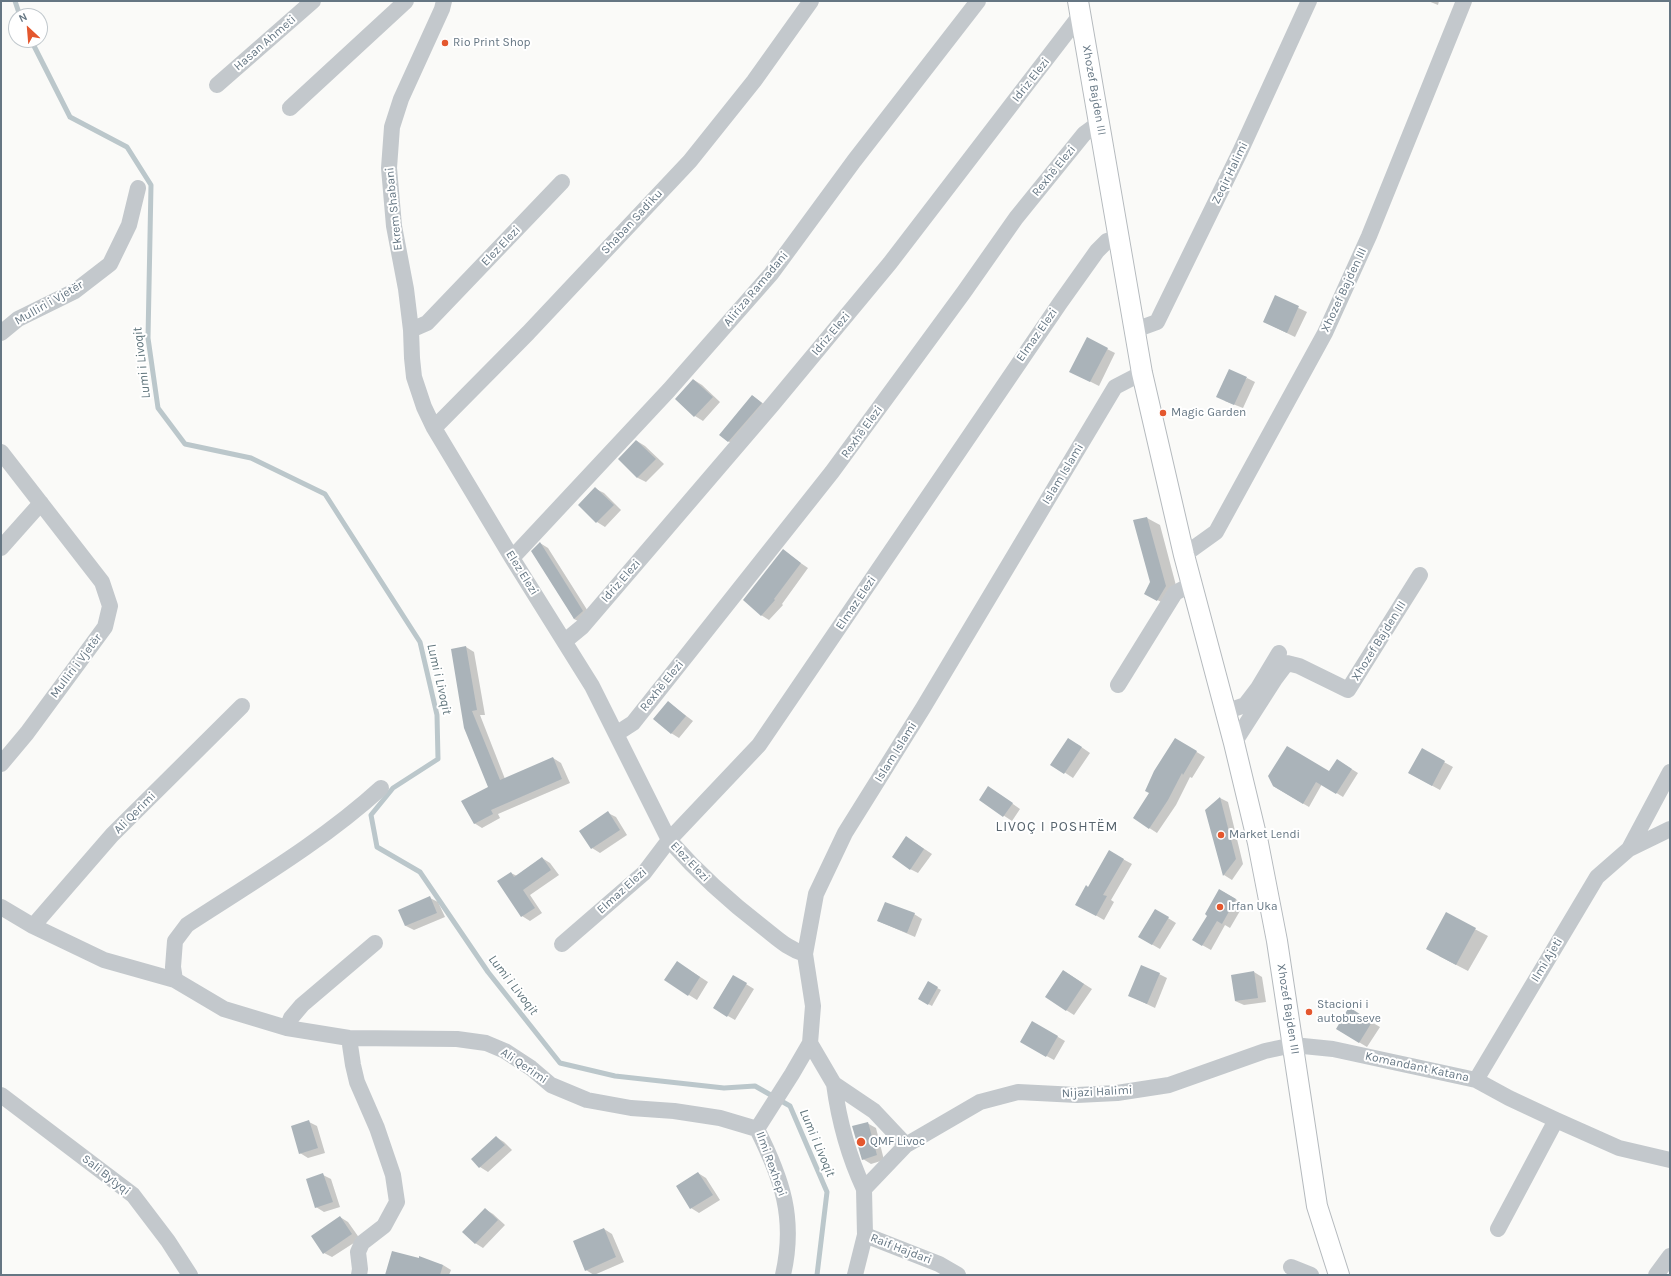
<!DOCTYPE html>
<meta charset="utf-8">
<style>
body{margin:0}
#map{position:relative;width:1671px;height:1276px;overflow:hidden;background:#fafaf8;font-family:Karla,sans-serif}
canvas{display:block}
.frame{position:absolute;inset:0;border:2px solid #657683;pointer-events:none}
.north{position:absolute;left:8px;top:8px;width:40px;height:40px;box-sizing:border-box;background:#fff;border:1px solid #c1c8cd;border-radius:50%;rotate:334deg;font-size:11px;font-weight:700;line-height:16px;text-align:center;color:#657683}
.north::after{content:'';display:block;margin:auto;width:14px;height:18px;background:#e4572e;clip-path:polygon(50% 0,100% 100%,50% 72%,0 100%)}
</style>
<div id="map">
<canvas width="1671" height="1276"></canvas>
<div class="frame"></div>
<div class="north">N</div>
</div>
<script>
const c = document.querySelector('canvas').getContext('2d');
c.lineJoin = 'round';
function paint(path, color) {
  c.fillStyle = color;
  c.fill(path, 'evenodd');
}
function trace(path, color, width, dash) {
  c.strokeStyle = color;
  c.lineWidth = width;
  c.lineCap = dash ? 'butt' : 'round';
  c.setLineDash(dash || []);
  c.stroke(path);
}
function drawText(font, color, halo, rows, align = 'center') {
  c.font = font + ' Karla,sans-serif';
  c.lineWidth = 4;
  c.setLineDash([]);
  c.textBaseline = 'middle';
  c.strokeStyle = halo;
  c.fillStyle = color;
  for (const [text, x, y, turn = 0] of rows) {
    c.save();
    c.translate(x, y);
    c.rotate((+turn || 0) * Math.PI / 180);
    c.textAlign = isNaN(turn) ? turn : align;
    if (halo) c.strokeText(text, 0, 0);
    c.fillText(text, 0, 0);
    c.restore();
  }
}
const shadow = new Path2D(`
 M 1428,1 L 1439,1 L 1438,5 Z
 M 1275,297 L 1307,312 L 1295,337 L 1264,322 Z
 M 1107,349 L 1115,353 L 1099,386 L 1079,376 Z
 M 1247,378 L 1255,382 L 1243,408 L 1225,401 Z
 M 694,380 L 702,385 L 720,402 L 703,421 L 695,416 Z
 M 753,396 L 769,408 L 736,446 L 728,441 Z
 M 637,441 L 645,446 L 664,464 L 646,482 L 638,478 L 619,459 Z
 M 596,489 L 604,493 L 621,510 L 605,527 L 597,522 Z
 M 1147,518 L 1160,525 L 1178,593 L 1170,607 L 1145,593 L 1151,583 Z
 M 540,543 L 548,548 L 591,616 L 582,623 L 574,619 Z
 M 783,551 L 808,568 L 782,604 L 783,605 L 769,620 L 761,615 Z
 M 466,647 L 474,652 L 485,715 L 480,715 L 505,779 L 553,758 L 561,763 L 570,783 L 498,814 L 500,818 L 482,828 L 474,823 L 489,788 L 452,650 Z
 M 668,702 L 693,721 L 679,738 L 671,733 Z
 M 1175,739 L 1205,757 L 1192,778 L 1190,777 L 1176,805 L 1157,833 L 1134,818 L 1151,793 Z
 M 1077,744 L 1090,753 L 1073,778 L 1052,764 Z
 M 1422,750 L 1453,767 L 1440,790 L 1409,773 Z
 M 1337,760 L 1358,773 L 1343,797 L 1322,784 L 1309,807 L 1273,786 L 1329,773 Z
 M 996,792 L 1020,809 L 1012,821 L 980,800 Z
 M 1220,798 L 1228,802 L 1243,864 L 1232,880 L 1224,875 L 1207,810 Z
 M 608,813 L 616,817 L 627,835 L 600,853 L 592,848 Z
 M 914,842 L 932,854 L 918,873 L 910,869 Z
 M 1110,852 L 1132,864 L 1111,900 L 1114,902 L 1104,920 L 1076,904 L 1089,888 Z
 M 542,858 L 550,863 L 559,875 L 530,895 L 542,913 L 530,921 L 522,916 L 511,873 L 517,876 Z
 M 1220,890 L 1244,904 L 1230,928 L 1225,925 L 1211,950 L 1193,940 L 1208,915 Z
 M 430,898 L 438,902 L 445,917 L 414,930 L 406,926 L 400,911 Z
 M 1155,910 L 1176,923 L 1160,949 L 1139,937 Z
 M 914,914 L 922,919 L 915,937 L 878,921 Z
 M 1446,914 L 1488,936 L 1468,971 L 1439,956 Z
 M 685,967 L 708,982 L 697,1000 L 689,995 Z
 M 1064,971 L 1092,989 L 1074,1015 L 1066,1010 Z
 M 1254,972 L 1262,977 L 1266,1002 L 1244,1005 L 1235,1001 Z
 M 1159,974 L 1167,978 L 1155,1008 L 1130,996 Z
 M 733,976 L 754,989 L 735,1020 L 714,1008 Z
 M 928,983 L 941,990 L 932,1006 L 919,999 Z
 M 1349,1009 L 1380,1027 L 1367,1047 L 1337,1029 Z
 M 1032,1022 L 1065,1041 L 1054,1060 L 1021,1042 Z
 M 309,1122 L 317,1126 L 325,1153 L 308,1158 L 300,1153 Z
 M 867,1123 L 876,1128 L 884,1160 L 871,1164 L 863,1159 Z
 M 496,1137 L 504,1142 L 512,1150 L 488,1172 L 480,1167 L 473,1159 Z
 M 698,1173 L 706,1178 L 720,1200 L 699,1213 L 691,1208 Z
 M 323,1175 L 331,1179 L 340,1207 L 324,1212 L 316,1207 Z
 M 485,1209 L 493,1214 L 505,1225 L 483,1248 L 475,1243 Z
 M 340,1217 L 348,1222 L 360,1239 L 332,1257 L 324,1253 Z
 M 604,1229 L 612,1234 L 624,1262 L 594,1275 L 586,1270 Z
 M 420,1259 L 443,1265 L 451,1270 L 449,1275 L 390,1275 Z`);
const stream = new Path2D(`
 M 15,1 L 20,16
 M 31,40 L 70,117 L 127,147 L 151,185 L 148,338 L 158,408 L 185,444 L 251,458 L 325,494 L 420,642 L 437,715 L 438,759 L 393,788 L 371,815 L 377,847 L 420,872 L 488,972 L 560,1063 L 615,1076 L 724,1088 L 755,1086 L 790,1106 L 827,1192 L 817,1275`);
const building = new Path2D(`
 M 1275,295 L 1299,306 L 1287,333 L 1263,322 Z
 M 1087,337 L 1108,348 L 1090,382 L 1069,372 Z
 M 1229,369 L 1247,377 L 1234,405 L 1216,397 Z
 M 693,379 L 713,397 L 694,417 L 675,399 Z
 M 752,395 L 762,403 L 728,442 L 719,435 Z
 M 636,440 L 656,459 L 637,478 L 618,459 Z
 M 595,487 L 614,505 L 596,523 L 578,505 Z
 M 1147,517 L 1166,586 L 1157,601 L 1144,594 L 1150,582 L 1133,520 Z
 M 540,542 L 583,611 L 574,619 L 531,551 Z
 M 783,549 L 801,563 L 774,599 L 775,600 L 761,616 L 743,600 Z
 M 466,646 L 477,710 L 472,711 L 500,780 L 553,757 L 562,779 L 491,810 L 493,814 L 474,824 L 461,801 L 488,787 L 464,728 L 451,649 Z
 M 668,701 L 686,716 L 671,734 L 653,719 Z
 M 1068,738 L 1082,747 L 1064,774 L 1050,765 Z
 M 1175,738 L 1197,751 L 1183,775 L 1182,773 L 1168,800 L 1149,829 L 1133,818 L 1149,793 L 1145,791 L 1154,771 Z
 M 1287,746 L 1329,771 L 1337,759 L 1352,769 L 1336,794 L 1316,782 L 1303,804 L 1273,786 L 1268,776 Z
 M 1422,748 L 1445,761 L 1432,786 L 1408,773 Z
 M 988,786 L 1013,803 L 1003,817 L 979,800 Z
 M 1220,797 L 1236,859 L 1223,876 L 1205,810 Z
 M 608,811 L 620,830 L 591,849 L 579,831 Z
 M 906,836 L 924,849 L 910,870 L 892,857 Z
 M 1109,850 L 1124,859 L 1103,895 L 1107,896 L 1096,916 L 1075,905 L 1086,885 L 1088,887 Z
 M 542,857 L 551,870 L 523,890 L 535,908 L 521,917 L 497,881 L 511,872 L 514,877 Z
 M 1219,889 L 1236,899 L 1222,924 L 1217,921 L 1202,946 L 1192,940 L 1207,916 L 1205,914 Z
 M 430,896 L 437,913 L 405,926 L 398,910 Z
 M 885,902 L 915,913 L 907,933 L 877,921 Z
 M 1155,909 L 1169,917 L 1152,945 L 1138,937 Z
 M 1446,912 L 1476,928 L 1456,965 L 1426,949 Z
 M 677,961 L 700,977 L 688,996 L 664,980 Z
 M 1141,965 L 1160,973 L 1147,1004 L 1128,996 Z
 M 1063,970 L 1084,984 L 1066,1011 L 1045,997 Z
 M 1254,971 L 1258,998 L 1235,1001 L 1231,975 Z
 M 733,975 L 747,983 L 727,1017 L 713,1008 Z
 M 928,981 L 938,987 L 928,1005 L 918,999 Z
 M 1349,1007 L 1372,1022 L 1359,1043 L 1336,1029 Z
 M 1032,1021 L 1058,1036 L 1046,1057 L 1020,1042 Z
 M 309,1120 L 318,1148 L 299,1154 L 291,1126 Z
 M 868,1122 L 877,1155 L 862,1160 L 852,1126 Z
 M 496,1136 L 505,1145 L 479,1168 L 471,1159 Z
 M 698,1172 L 713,1195 L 690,1209 L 676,1186 Z
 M 323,1173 L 333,1202 L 315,1208 L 306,1179 Z
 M 485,1208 L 498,1220 L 475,1244 L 462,1232 Z
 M 340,1216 L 352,1234 L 323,1254 L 311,1236 Z
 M 604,1228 L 616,1257 L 585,1271 L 573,1241 Z
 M 392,1251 L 419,1258 L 419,1256 L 443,1265 L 440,1275 L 385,1275 Z`);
const minor = new Path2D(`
 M 444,1 L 442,9 L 401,99 L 392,127 L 389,168 L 394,226 L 406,289 L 411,330 L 412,358 L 414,377 L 424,407 L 434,428 L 512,558 L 592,686 L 669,840 C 698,873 730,902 764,928 C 778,939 788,949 805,954
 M 217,85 L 313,1
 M 290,108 L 406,1
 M 411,330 L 427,323 L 562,182
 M 1135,330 L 1157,322 L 1240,152 L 1309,1
 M 1,333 L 18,319 L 75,291 L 110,264 L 129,225 L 138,188
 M 434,428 L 528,333 L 690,161 L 754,81 L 811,1
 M 1,452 L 102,582 L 110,606 L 105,627 L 27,733 L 1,764
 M 1,548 L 41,503
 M 1184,555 L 1216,532 L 1325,333 L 1369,236 L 1464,1
 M 512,558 L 669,390 L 771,274 L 854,161 L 978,1
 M 565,641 L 582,627 L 773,404 L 890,263 L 1081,14
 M 1118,685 L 1175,593 L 1192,584
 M 1225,712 L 1245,705 L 1258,688 L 1279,653
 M 616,734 L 633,723 L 832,472 L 964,292 L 1016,218 L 1084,134 L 1099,123
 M 1234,743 L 1275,679 L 1287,663 L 1299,666 L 1348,690 L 1420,575
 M 1629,849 L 1670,772
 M 1,907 L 33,926 L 104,960 L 175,980 L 224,1009 L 287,1028 L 349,1038 L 457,1039 L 486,1043 L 505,1051 L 531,1068 L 551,1085 L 587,1100 L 631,1108 L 674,1111 L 720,1118 L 757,1129
 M 33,926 L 112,835 L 242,706
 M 562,944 L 644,873 L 669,840 L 759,745 L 1060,303 L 1097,251 L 1107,241 L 1118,238
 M 175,980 L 173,967 L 175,941 L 187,925 C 253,882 323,841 381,788
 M 287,1028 L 291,1018 L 302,1005 L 375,943
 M 349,1038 L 353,1065 L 357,1082 L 377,1128 L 393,1175 L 397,1202 L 384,1226 L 362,1243 L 358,1252 L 360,1269 L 359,1275
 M 1476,1080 L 1597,877 L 1629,849 L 1670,829
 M 834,1084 C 839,1121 848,1155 864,1189
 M 1,1095 L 133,1195 L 168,1241 L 190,1275
 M 757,1129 C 782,1179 796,1218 783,1275
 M 757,1129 L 792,1074 L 810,1043
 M 906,1145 L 874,1111 L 834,1084 L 810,1043 L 813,1006 L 805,954 L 816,894 L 845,833 L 923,708 L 1115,387 L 1142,373
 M 1498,1229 L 1556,1120
 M 865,1235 L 939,1264 L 958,1275
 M 1291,1267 L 1311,1275
 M 855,1275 L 865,1235 L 864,1189 L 906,1145 L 980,1102 L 1018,1092 L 1077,1095 L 1117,1093 L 1169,1085 L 1265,1051 L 1293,1045 L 1333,1049 L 1476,1080 L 1509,1098 L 1556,1120 L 1619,1148 L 1670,1160
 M 1656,1275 L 1670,1256`);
const major = new Path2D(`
 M 1078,1 L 1142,373 L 1184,555 L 1234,743 L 1258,843 L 1277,941 L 1317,1206 L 1339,1275`);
const markers = [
 [445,43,4,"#e4572e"],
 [1163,413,4,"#e4572e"],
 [1221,835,4,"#e4572e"],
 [1220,907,4,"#e4572e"],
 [1309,1012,4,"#e4572e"],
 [861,1142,5,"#e4572e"]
];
const streetNames = [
 ["Hasan Ahmeti",265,43,-41],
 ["Idriz Elezi",1031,80,-52],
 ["Xhozef Bajden III",1094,90,80],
 ["Rexhë Elezi",1054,171,-51],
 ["Zeqir Halimi",1230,173,-64],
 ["Ekrem Shabani",394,209,-96],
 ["Shaban Sadiku",632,222,-47],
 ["Elez Elezi",501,246,-46],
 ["Aliriza Ramadani",756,289,-50],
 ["Xhozef Bajden III",1344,290,-65],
 ["Mulliri i Vjetër",49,303,-30],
 ["Idriz Elezi",831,334,-50],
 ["Elmaz Elezi",1037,335,-55],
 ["Rexhë Elezi",862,432,-54],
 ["Islam Islami",1063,474,-59],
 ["Elez Elezi",522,573,58],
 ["Idriz Elezi",621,581,-49],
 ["Elmaz Elezi",856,603,-56],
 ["Xhozef Bajden III",1379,641,-58],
 ["Mulliri i Vjetër",76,666,-53],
 ["Rexhë Elezi",662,686,-51],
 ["Islam Islami",896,752,-58],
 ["Ali Qerimi",135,813,-45],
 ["Elez Elezi",690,862,46],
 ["Elmaz Elezi",622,891,-42],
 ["Ilmi Ajeti",1547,960,-59],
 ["Xhozef Bajden III",1288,1009,81],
 ["Ali Qerimi",524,1066,34],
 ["Komandant Katana",1417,1067,12],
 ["Nijazi Halimi",1097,1092,-3],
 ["Ilmi Rexhepi",771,1164,70],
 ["Sali Bytyqi",106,1175,38],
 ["Raif Hajdari",901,1249,21]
];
const poiNames = [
 ["Rio Print Shop",453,43],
 ["Magic Garden",1171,413],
 ["Market Lendi",1229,835],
 ["Irfan Uka",1228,907],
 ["Stacioni i",1317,1005],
 ["autobuseve",1317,1019],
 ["QMF Livoc",870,1142]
];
const waterNames = [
 ["Lumi i Livoqit",142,363,-97],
 ["Lumi i Livoqit",439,679,77],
 ["Lumi i Livoqit",513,985,52],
 ["Lumi i Livoqit",817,1143,67]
];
const quarterNames = [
 ["LIVOÇ I POSHTËM",1057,827]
];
paint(shadow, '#0003');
trace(stream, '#bbc7cb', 5);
paint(building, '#aab3b9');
trace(major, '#b5babe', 22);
trace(minor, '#c3c8cc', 16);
trace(major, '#fff', 20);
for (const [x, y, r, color] of markers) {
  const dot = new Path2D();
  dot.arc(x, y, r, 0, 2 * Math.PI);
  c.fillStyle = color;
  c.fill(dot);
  trace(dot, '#fff', 1.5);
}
drawText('12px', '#657683', '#fff', streetNames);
drawText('12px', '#657683', '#fff', poiNames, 'left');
drawText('italic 13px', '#60757c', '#fff', waterNames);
c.letterSpacing = '1px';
drawText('14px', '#57646e', '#fff', quarterNames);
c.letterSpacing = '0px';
</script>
